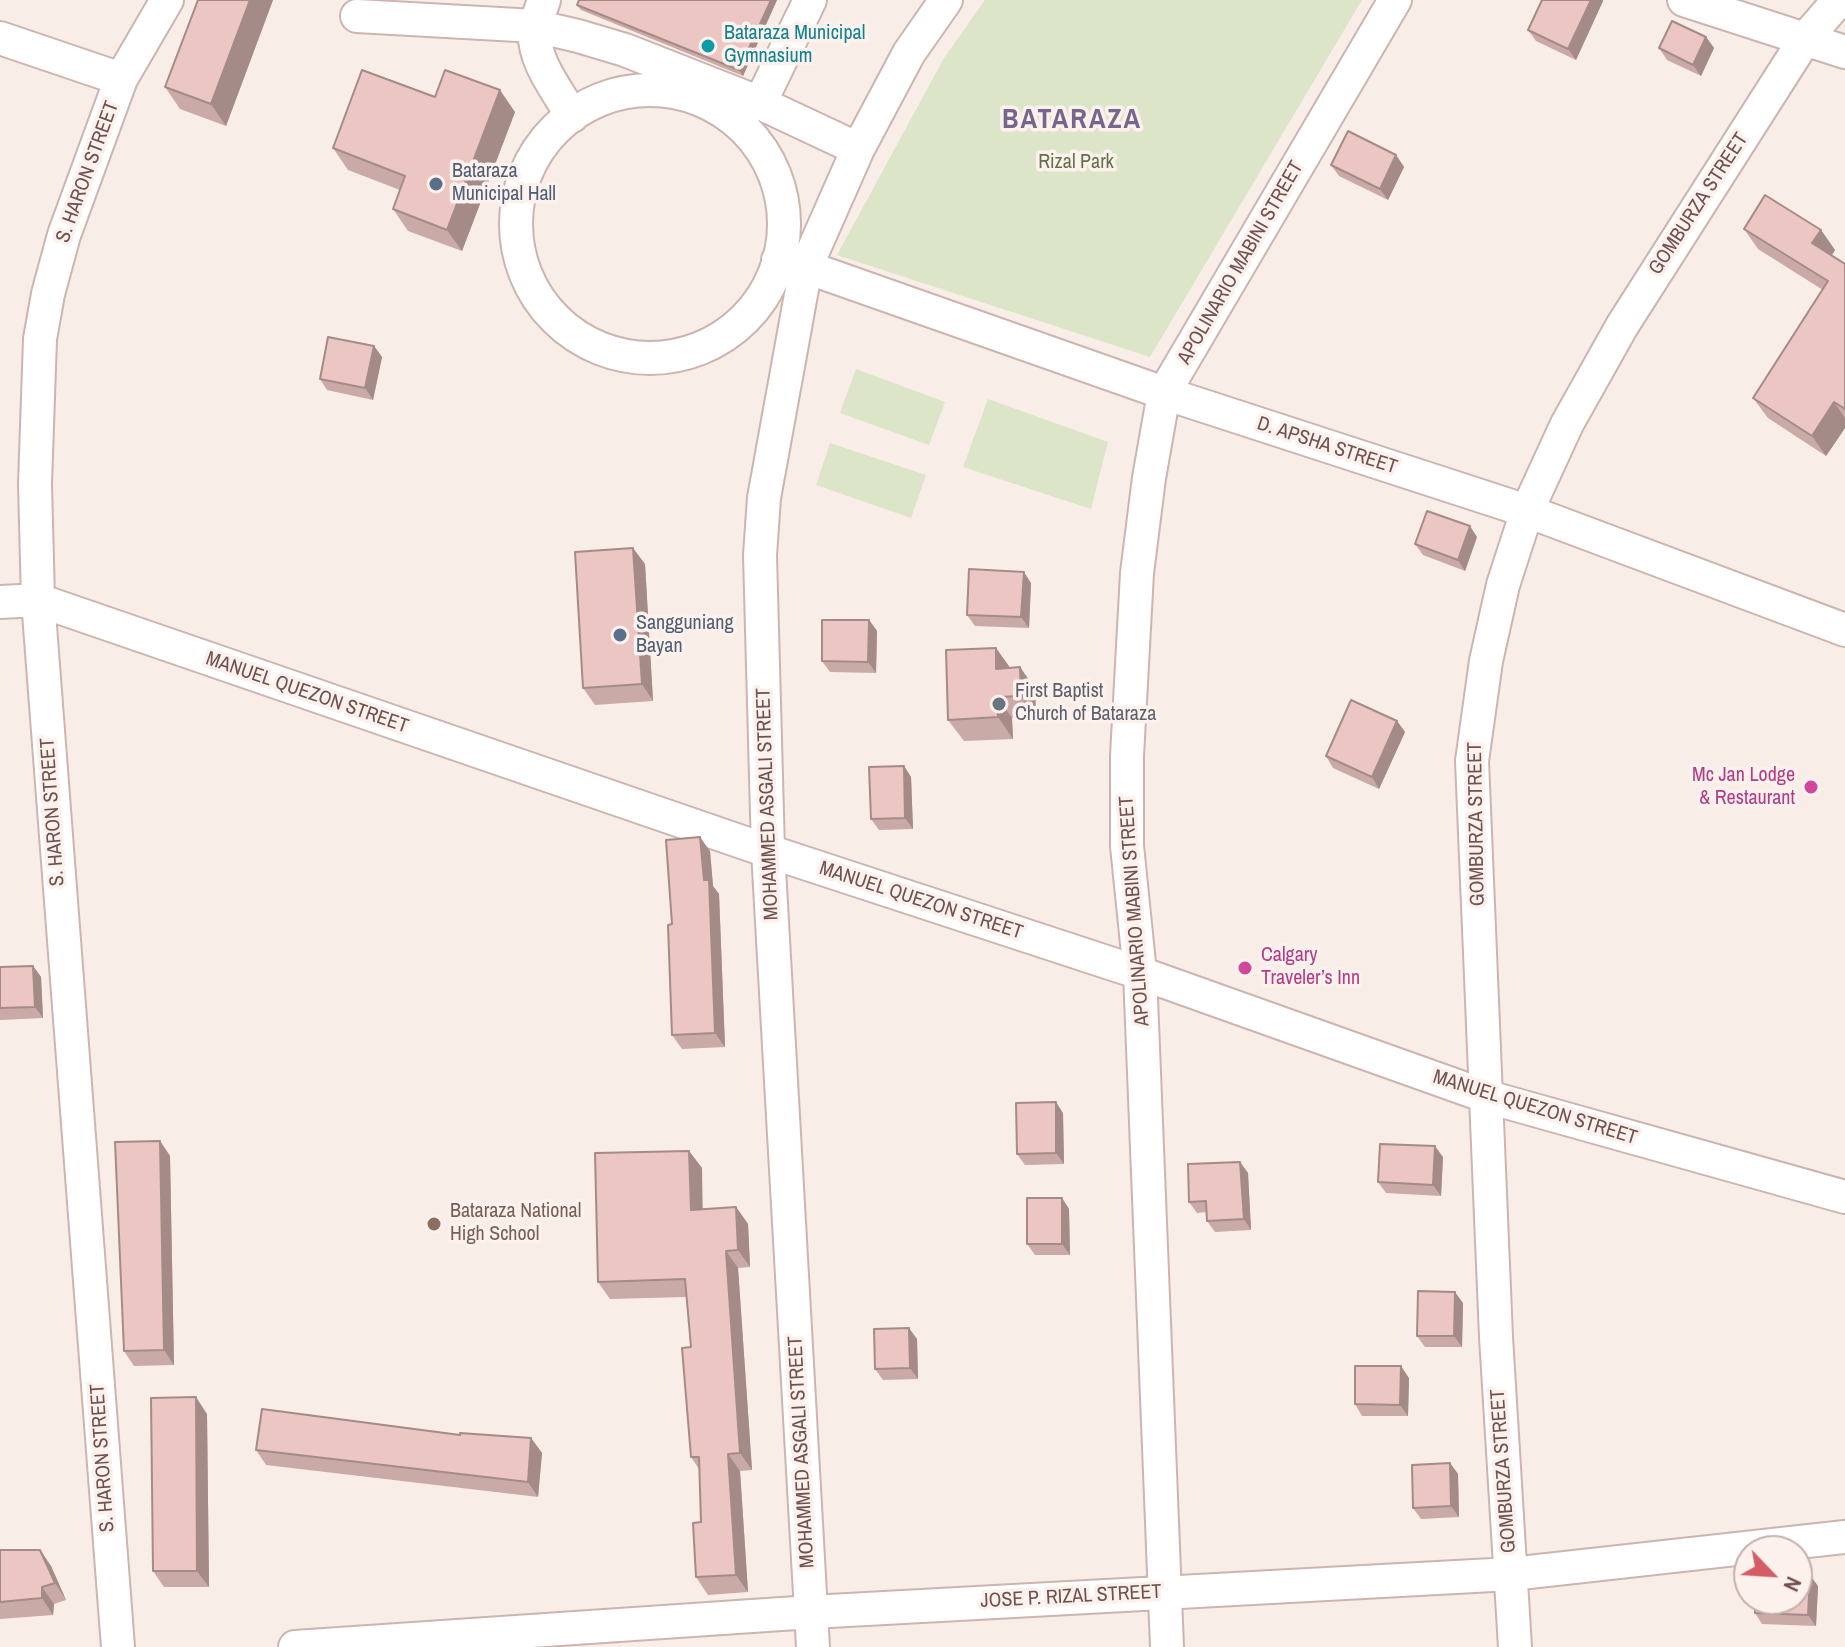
<!DOCTYPE html>
<meta charset="utf-8">
<style>
body{margin:0}
#map{position:relative;width:1845px;height:1647px;overflow:hidden;background:#f9ede7;font-family:"Archivo Narrow",sans-serif}
canvas{display:block}
.north{position:absolute;left:1733px;top:1535px;width:80px;height:80px;box-sizing:border-box;background:#fcf1ed;border:2px solid #c4b1ae;border-radius:50%;rotate:115deg;font-size:22px;font-weight:700;line-height:32px;text-align:center;color:#6f514f}
.north::after{content:'';display:block;margin:auto;width:28px;height:36px;background:#d35c66;clip-path:polygon(50% 0,100% 100%,50% 72%,0 100%)}
</style>
<div id="map">
<canvas width="1845" height="1647"></canvas>
<div class="north">N</div>
</div>
<script>
const c = document.querySelector('canvas').getContext('2d');
c.lineJoin = 'round';
function paint(path, color) {
  c.fillStyle = color;
  c.fill(path, 'evenodd');
}
function trace(path, color, width, dash) {
  c.strokeStyle = color;
  c.lineWidth = width;
  c.lineCap = dash ? 'butt' : 'round';
  c.setLineDash(dash || []);
  c.stroke(path);
}
function drawText(font, color, halo, rows, align = 'center') {
  c.font = font + ' "Archivo Narrow",sans-serif';
  c.lineWidth = 7;
  c.setLineDash([]);
  c.textBaseline = 'middle';
  c.strokeStyle = halo;
  c.fillStyle = color;
  for (const [text, x, y, turn = 0] of rows) {
    c.save();
    c.translate(x, y);
    c.rotate((+turn || 0) * Math.PI / 180);
    c.textAlign = isNaN(turn) ? turn : align;
    if (halo) c.strokeText(text, 0, 0);
    c.fillText(text, 0, 0);
    c.restore();
  }
}
const green = new Path2D(`
 M 985,0 L 1362,0 L 1150,357 L 837,255 L 944,58 Z
 M 856,369 L 945,402 L 929,445 L 840,413 Z
 M 988,399 L 1108,442 L 1091,509 L 963,467 Z
 M 830,443 L 926,475 L 911,518 L 816,485 Z`);
const minor = new Path2D(`
 M 544,0 C 541,10 536,20 535,30 C 532,60 558,91 572,116
 M 1684,0 L 1845,52
 M 357,16 L 535,26 L 578,36 L 625,50 L 760,103 L 858,149
 M 0,38 L 121,79
 M516 224a134 134 0 1 1 268 0a134 134 0 1 1-268 0Z
 M 760,103 L 810,0
 M 778,260 L 806,267 L 1164,393 L 1527,511 L 1845,630
 M 0,602 L 38,600 L 768,851 L 1140,973 L 1488,1097 L 1845,1197
 M 118,1647 L 38,600 L 35,484 L 40,339 L 48,294 L 64,235 L 121,79 L 167,0
 M 295,1647 L 811,1612 L 1511,1574 L 1845,1537
 M 813,1647 L 768,851 L 760,555 L 764,498 L 806,267 L 858,149 L 909,53 L 946,0
 M 1167,1647 L 1140,973 L 1127,846 L 1127,756 L 1137,573 L 1149,478 L 1164,393 L 1395,0
 M 1515,1647 L 1496,1337 L 1472,761 L 1486,661 L 1503,585 L 1527,511 L 1567,424 L 1622,326 L 1805,39 L 1839,0`);
const wall = new Path2D(`
 M 198,0 L 273,0 L 226,126 L 180,109 L 165,87 Z
 M 579,0 L 777,0 L 743,76 L 581,10 L 577,5 Z
 M 1542,0 L 1603,0 L 1603,1 L 1576,60 L 1536,41 L 1528,30 Z
 M 1706,37 L 1714,48 L 1701,76 L 1667,60 L 1659,48 Z
 M 435,97 L 515,112 L 462,251 L 408,231 L 393,209 L 400,190 L 348,170 L 333,148 Z
 M 1396,155 L 1404,167 L 1388,200 L 1339,176 L 1331,165 Z
 M 1744,229 L 1821,230 L 1835,250 L 1832,255 L 1845,264 L 1845,428 L 1826,456 L 1768,418 L 1753,398 L 1823,290 L 1758,249 Z
 M 374,346 L 382,357 L 373,400 L 327,390 L 320,379 Z
 M 1477,537 L 1465,571 L 1423,555 L 1415,544 Z
 M 645,564 L 653,701 L 595,705 L 583,688 Z
 M 1031,583 L 1029,628 L 975,626 L 967,615 Z
 M 869,620 L 877,631 L 876,673 L 830,672 L 822,661 Z
 M 996,648 L 1010,668 L 1020,667 L 1035,689 L 1036,717 L 1012,718 L 1013,739 L 964,741 L 948,720 Z
 M 1397,721 L 1405,732 L 1379,789 L 1333,768 L 1326,756 Z
 M 904,766 L 911,777 L 913,829 L 879,830 L 871,819 Z
 M 710,851 L 713,886 L 719,894 L 725,1047 L 682,1049 L 672,1035 L 672,924 Z
 M 33,966 L 41,977 L 43,1018 L 0,1020 L 0,967 Z
 M 1063,1113 L 1064,1164 L 1025,1165 L 1017,1154 Z
 M 160,1141 L 170,1156 L 174,1365 L 134,1366 L 124,1351 Z
 M 689,1151 L 702,1168 L 702,1209 L 736,1207 L 748,1224 L 750,1267 L 738,1268 L 752,1470 L 740,1471 L 748,1592 L 708,1595 L 696,1577 L 701,1522 L 699,1469 L 691,1457 L 691,1347 L 686,1297 L 610,1299 L 598,1282 Z
 M 1443,1157 L 1441,1196 L 1386,1193 L 1378,1182 Z
 M 1240,1162 L 1248,1173 L 1251,1230 L 1215,1232 L 1207,1221 L 1207,1212 L 1197,1213 L 1189,1202 Z
 M 1062,1198 L 1069,1209 L 1070,1255 L 1035,1255 L 1027,1244 Z
 M 1463,1303 L 1462,1347 L 1425,1347 L 1417,1336 Z
 M 917,1339 L 918,1379 L 883,1380 L 875,1369 Z
 M 1409,1378 L 1408,1416 L 1362,1416 L 1355,1404 Z
 M 207,1414 L 209,1587 L 164,1587 L 153,1571 Z
 M 460,1435 L 531,1438 L 542,1453 L 538,1497 L 266,1465 L 256,1450 Z
 M 1450,1463 L 1458,1474 L 1459,1517 L 1421,1519 L 1413,1508 Z
 M 0,1550 L 40,1550 L 51,1566 L 66,1600 L 54,1604 L 53,1615 L 0,1619 Z
 M 1818,1586 L 1816,1626 L 1762,1624 L 1755,1613 Z`);
const shadedWall = new Path2D(`
 M 250,0 L 273,0 L 226,126 L 211,104 Z
 M 771,0 L 777,0 L 743,76 L 739,70 Z
 M 1591,0 L 1603,0 L 1603,1 L 1576,60 L 1568,49 Z
 M 1706,37 L 1714,48 L 1701,76 L 1693,65 Z
 M 500,90 L 515,112 L 462,251 L 447,230 Z
 M 1396,155 L 1404,167 L 1388,200 L 1380,189 Z
 M 1821,230 L 1835,250 L 1827,263 L 1812,243 Z
 M 374,346 L 382,357 L 373,400 L 365,388 Z
 M 1834,402 L 1845,418 L 1845,428 L 1826,456 L 1812,436 Z
 M 1470,526 L 1477,537 L 1465,571 L 1458,560 Z
 M 633,548 L 645,564 L 653,701 L 642,684 Z
 M 1024,572 L 1031,583 L 1029,628 L 1021,617 Z
 M 869,620 L 877,631 L 876,673 L 868,662 Z
 M 996,648 L 1011,669 L 996,669 Z
 M 1020,667 L 1035,689 L 1036,717 L 1021,696 Z
 M 997,697 L 1012,718 L 1013,739 L 998,717 Z
 M 1397,721 L 1405,732 L 1379,789 L 1372,777 Z
 M 904,766 L 911,777 L 913,829 L 905,818 Z
 M 700,837 L 710,851 L 713,886 L 719,894 L 725,1047 L 715,1033 Z
 M 33,966 L 41,977 L 43,1018 L 35,1007 Z
 M 1056,1102 L 1063,1113 L 1064,1164 L 1056,1153 Z
 M 160,1141 L 170,1156 L 174,1365 L 164,1350 Z
 M 1435,1146 L 1443,1157 L 1441,1196 L 1433,1185 Z
 M 689,1151 L 702,1168 L 703,1227 L 691,1210 Z
 M 1240,1162 L 1248,1173 L 1251,1230 L 1244,1219 Z
 M 1062,1198 L 1069,1209 L 1070,1255 L 1062,1244 Z
 M 736,1207 L 748,1224 L 750,1267 L 738,1250 Z
 M 726,1251 L 738,1268 L 752,1470 L 740,1453 Z
 M 1455,1292 L 1463,1303 L 1462,1347 L 1454,1336 Z
 M 909,1328 L 917,1339 L 918,1379 L 910,1368 Z
 M 1401,1366 L 1409,1378 L 1408,1416 L 1400,1405 Z
 M 196,1397 L 207,1414 L 209,1587 L 197,1571 Z
 M 531,1438 L 542,1453 L 538,1497 L 528,1482 Z
 M 728,1454 L 740,1471 L 748,1592 L 736,1575 Z
 M 1450,1463 L 1458,1474 L 1459,1517 L 1451,1506 Z
 M 40,1550 L 51,1566 L 66,1600 L 55,1583 Z
 M 1810,1575 L 1818,1586 L 1816,1626 L 1808,1615 Z
 M 42,1587 L 54,1604 L 53,1615 L 42,1598 Z`);
const building = new Path2D(`
 M 198,0 L 250,0 L 211,104 L 165,87 Z
 M 579,0 L 771,0 L 739,70 L 577,5 Z
 M 1542,0 L 1591,0 L 1568,49 L 1528,30 Z
 M 1672,21 L 1706,37 L 1693,65 L 1659,48 Z
 M 362,70 L 435,97 L 445,70 L 500,90 L 447,230 L 393,209 L 405,176 L 333,148 Z
 M 1348,131 L 1396,155 L 1380,189 L 1331,165 Z
 M 1765,195 L 1821,230 L 1812,243 L 1845,264 L 1845,409 L 1834,402 L 1812,436 L 1753,398 L 1828,281 L 1744,229 Z
 M 328,337 L 374,346 L 365,388 L 320,379 Z
 M 1427,511 L 1470,526 L 1458,560 L 1415,544 Z
 M 633,548 L 642,684 L 583,688 L 575,552 Z
 M 969,569 L 1024,572 L 1021,617 L 967,615 Z
 M 822,620 L 869,620 L 868,662 L 822,661 Z
 M 996,648 L 996,669 L 1020,667 L 1021,696 L 997,697 L 998,717 L 948,720 L 946,650 Z
 M 1351,700 L 1397,721 L 1372,777 L 1326,756 Z
 M 904,766 L 905,818 L 871,819 L 869,767 Z
 M 700,837 L 704,880 L 709,880 L 715,1033 L 672,1035 L 668,925 L 672,924 L 666,840 Z
 M 33,966 L 35,1007 L 0,1008 L 0,967 Z
 M 1056,1102 L 1056,1153 L 1017,1154 L 1016,1103 Z
 M 160,1141 L 164,1350 L 124,1351 L 115,1142 Z
 M 1380,1144 L 1435,1146 L 1433,1185 L 1378,1182 Z
 M 689,1151 L 691,1210 L 736,1207 L 738,1250 L 726,1251 L 740,1453 L 728,1454 L 736,1575 L 696,1577 L 693,1523 L 701,1522 L 699,1457 L 691,1457 L 682,1348 L 691,1347 L 685,1279 L 598,1282 L 595,1153 Z
 M 1240,1162 L 1244,1219 L 1207,1221 L 1206,1201 L 1189,1202 L 1188,1164 Z
 M 1027,1198 L 1062,1198 L 1062,1244 L 1027,1244 Z
 M 1418,1291 L 1455,1292 L 1454,1336 L 1417,1336 Z
 M 909,1328 L 910,1368 L 875,1369 L 874,1329 Z
 M 1355,1366 L 1401,1366 L 1400,1405 L 1355,1404 Z
 M 196,1397 L 197,1571 L 153,1571 L 151,1398 Z
 M 262,1409 L 460,1435 L 460,1433 L 531,1438 L 528,1482 L 256,1450 Z
 M 1450,1463 L 1451,1506 L 1413,1508 L 1412,1465 Z
 M 0,1550 L 40,1550 L 55,1583 L 42,1587 L 42,1598 L 0,1602 Z
 M 1797,1574 L 1810,1575 L 1808,1615 L 1755,1613 L 1755,1599 L 1797,1599 Z`);
const markers = [
 [708,46,8,"#0f9aa8"],
 [436,184,8,"#5c6f8a"],
 [620,635,8,"#5c6f8a"],
 [999,704,8,"#6b7280"],
 [1811,787,8,"#d1479c"],
 [1245,968,8,"#d1479c"],
 [434,1224,8,"#8d6e63"]
];
const cultureNames = [
 ["Bataraza Municipal",724,34],
 ["Gymnasium",724,57]
];
const parkNames = [
 ["Rizal Park",1076,163]
];
const streetNames = [
 ["S. HARON STREET",88,172,-70],
 ["GOMBURZA STREET",1699,204,-57],
 ["APOLINARIO MABINI STREET",1241,263,-60],
 ["D. APSHA STREET",1327,446,18],
 ["MANUEL QUEZON STREET",307,693,19],
 ["MOHAMMED ASGALI STREET",768,804,-92],
 ["S. HARON STREET",53,812,-94],
 ["GOMBURZA STREET",1477,824,-91],
 ["MANUEL QUEZON STREET",921,901,18],
 ["APOLINARIO MABINI STREET",1135,911,-94],
 ["MANUEL QUEZON STREET",1535,1108,17],
 ["MOHAMMED ASGALI STREET",802,1452,-93],
 ["S. HARON STREET",103,1458,-94],
 ["GOMBURZA STREET",1504,1471,-94],
 ["JOSE P. RIZAL STREET",1071,1597,-3]
];
const serviceNames = [
 ["Bataraza",452,172],
 ["Municipal Hall",452,195],
 ["Sangguniang",636,624],
 ["Bayan",636,647]
];
const worshipNames = [
 ["First Baptist",1015,692],
 ["Church of Bataraza",1015,715]
];
const hotelNames = [
 ["Mc Jan Lodge",1795,776],
 ["& Restaurant",1795,799],
 ["Calgary",1261,956,"left"],
 ["Traveler’s Inn",1261,979,"left"]
];
const educationNames = [
 ["Bataraza National",450,1212],
 ["High School",450,1235]
];
const districtNames = [
 ["BATARAZA",1072,120]
];
paint(green, '#dce5c7');
trace(minor, '#ccb5b1', 36);
trace(minor, '#fff', 32);
paint(wall, '#caaaa7');
paint(shadedWall, '#a48b88');
paint(building, '#ebc6c2');
trace(building, '#a48b88', 2);
for (const [x, y, r, color] of markers) {
  const dot = new Path2D();
  dot.arc(x, y, r, 0, 2 * Math.PI);
  c.fillStyle = color;
  c.fill(dot);
  trace(dot, '#fcf1ed', 3);
}
drawText('20px', '#0d838f', '#fcf1ed', cultureNames, 'left');
drawText('20px', '#627349', '#fcf1ed', parkNames);
drawText('20px', '#6f514f', '#fcf1ed', streetNames);
drawText('20px', '#4e5e75', '#fcf1ed', serviceNames, 'left');
drawText('20px', '#5b616d', '#fcf1ed', worshipNames, 'left');
drawText('20px', '#b23c85', '#fcf1ed', hotelNames, 'right');
drawText('20px', '#785e54', '#fcf1ed', educationNames, 'left');
c.letterSpacing = '2px';
drawText('bold 28px', '#74668c', '#fcf1ed', districtNames);
c.letterSpacing = '0px';
</script>
